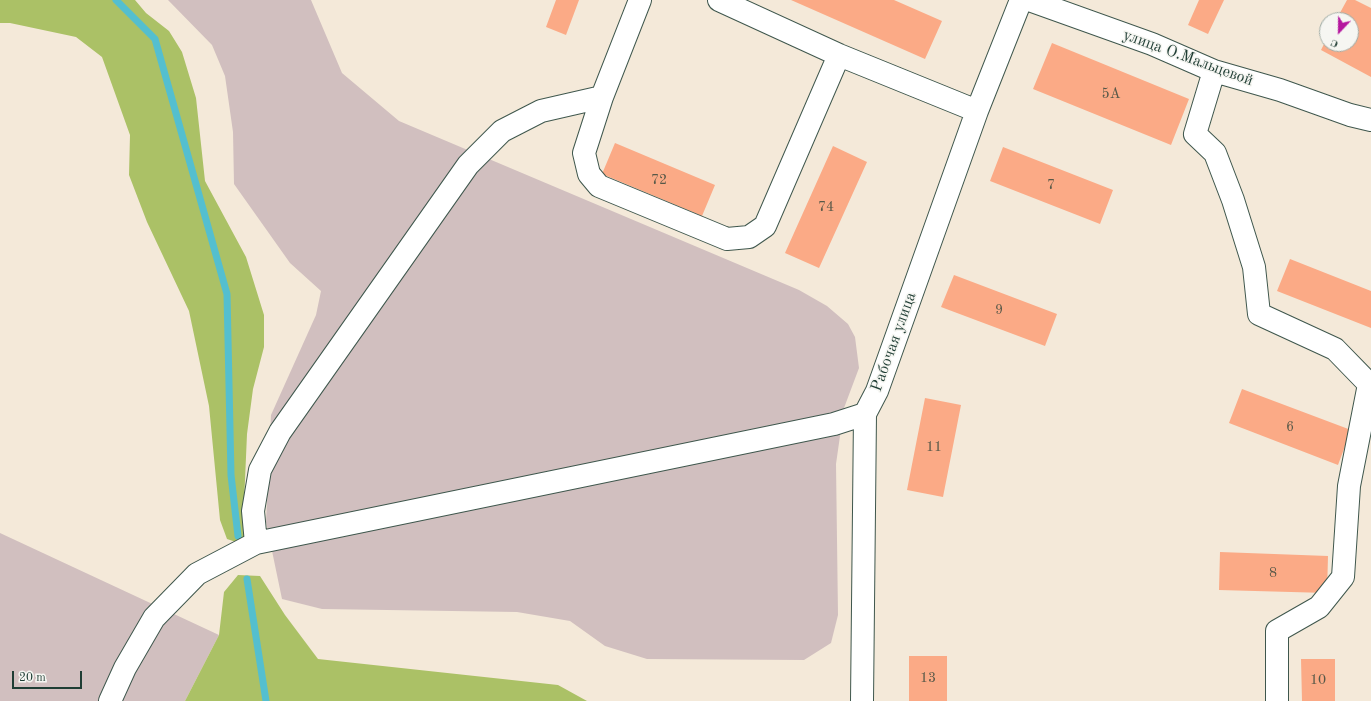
<!DOCTYPE html>
<meta charset="utf-8">
<style>
body{margin:0}
#map{position:relative;width:1371px;height:701px;overflow:hidden;background:#f4e9d9;font-family:"Old Standard TT",serif}
canvas{display:block}
.north{position:absolute;left:1319px;top:12px;width:40px;height:40px;box-sizing:border-box;background:#f6f6f2;border:1px solid #a0aca6;border-radius:50%;rotate:202deg;font-size:11px;font-weight:700;line-height:16px;text-align:center;color:#1f3d34}
.north::after{content:'';display:block;margin:auto;width:14px;height:18px;background:#b5179e;clip-path:polygon(50% 0,100% 100%,50% 72%,0 100%)}
.scale{position:absolute;left:12px;top:671px;width:70px;height:18px;box-sizing:border-box;border:2px solid #1f3d34;border-top:0;padding-left:5px;font-size:12px;line-height:14px;white-space:nowrap;color:#1f3d34;-webkit-text-stroke:3px #f6f6f2;paint-order:stroke}
</style>
<div id="map">
<canvas width="1371" height="701"></canvas>
<div class="north">С</div>
<div class="scale">20 m</div>
</div>
<script>
const c = document.querySelector('canvas').getContext('2d');
c.lineJoin = 'round';
function paint(path, color) {
  c.fillStyle = color;
  c.fill(path, 'evenodd');
}
function trace(path, color, width, dash) {
  c.strokeStyle = color;
  c.lineWidth = width;
  c.lineCap = dash ? 'butt' : 'round';
  c.setLineDash(dash || []);
  c.stroke(path);
}
function drawText(font, color, halo, rows, align = 'center') {
  c.font = font + ' "Old Standard TT",serif';
  c.lineWidth = 3;
  c.setLineDash([]);
  c.textBaseline = 'middle';
  c.strokeStyle = halo;
  c.fillStyle = color;
  for (const [text, x, y, turn = 0] of rows) {
    c.save();
    c.translate(x, y);
    c.rotate((+turn || 0) * Math.PI / 180);
    c.textAlign = isNaN(turn) ? turn : align;
    if (halo) c.strokeText(text, 0, 0);
    c.fillText(text, 0, 0);
    c.restore();
  }
}
const industrial = new Path2D(`
 M 168,0 L 311,0 L 342,73 L 399,121 L 799,290 L 827,306 L 848,324 L 855,337 L 859,368 L 844,408 L 836,464 L 838,615 L 831,643 L 804,660 L 647,659 L 605,646 L 570,621 L 517,612 L 322,609 L 282,599 L 266,522 L 271,415 L 316,315 L 321,291 L 290,263 L 234,184 L 233,132 L 225,76 L 212,45 Z
 M 0,533 L 219,635 L 185,701 L 0,701 Z`);
const green = new Path2D(`
 M 0,0 L 135,0 L 146,13 L 169,31 L 182,52 L 196,98 L 205,181 L 246,257 L 264,315 L 264,347 L 253,389 L 247,434 L 244,503 L 246,537 L 236,542 L 227,539 L 220,520 L 209,406 L 189,311 L 147,222 L 129,175 L 130,135 L 102,57 L 76,37 L 10,23 L 0,23 Z
 M 238,575 L 260,576 L 285,615 L 318,659 L 558,685 L 587,701 L 185,701 L 219,635 L 224,592 Z`);
const stream = new Path2D(`
 M 116,0 L 155,39 L 227,294 L 231,475 L 238,536
 M 247,579 L 266,701`);
const building = new Path2D(`
 M 556,0 L 579,0 L 566,35 L 546,27 Z
 M 791,0 L 894,0 L 942,21 L 925,59 Z
 M 1199,0 L 1224,0 L 1208,34 L 1188,25 Z
 M 1347,0 L 1355,0 L 1371,8 L 1371,77 L 1321,50 L 1327,38 L 1327,44 L 1351,44 L 1351,20 L 1336,20 Z
 M 1052,43 L 1189,99 L 1171,145 L 1033,89 Z
 M 615,143 L 715,185 L 702,216 L 602,174 Z
 M 833,146 L 867,162 L 819,268 L 785,253 Z
 M 1003,147 L 1113,190 L 1100,224 L 990,181 Z
 M 1290,259 L 1371,291 L 1371,328 L 1277,291 Z
 M 954,275 L 1057,314 L 1045,346 L 941,307 Z
 M 1242,389 L 1351,430 L 1338,465 L 1229,423 Z
 M 925,398 L 961,405 L 943,497 L 907,490 Z
 M 1220,552 L 1328,556 L 1327,593 L 1219,590 Z
 M 909,656 L 947,656 L 947,701 L 909,701 Z
 M 1301,659 L 1335,659 L 1335,701 L 1302,701 Z`);
const minor = new Path2D(`
 M 640,0 L 602,97 L 584,153 L 589,174 L 599,186 L 727,239 L 749,237 L 765,226 L 839,55
 M 719,0 L 839,55 L 977,111
 M 1029,0 L 1152,44 L 1214,71 L 1280,90 L 1350,115 L 1371,120
 M 1214,71 L 1195,134 L 1215,153 L 1233,200 L 1254,267 L 1259,314 L 1335,349 L 1369,384 L 1349,486 L 1343,577 L 1319,607 L 1277,631 L 1277,701
 M 256,543 L 253,511 L 260,470 L 280,432 L 468,165 L 502,131 L 541,111 L 602,97
 M 110,701 L 125,668 L 154,618 L 197,574 L 256,543 L 834,424 L 865,414
 M 862,701 L 865,414 L 877,391 L 977,111 L 1021,0`);
const numberNames = [
 ["5А",1111,94],
 ["72",659,180],
 ["7",1051,185],
 ["74",826,207],
 ["9",999,310],
 ["6",1290,427],
 ["11",934,447],
 ["8",1273,573],
 ["13",928,678],
 ["10",1318,680]
];
const streetNames = [
 ["улица О.Мальцевой",1188,58,20],
 ["Рабочая улица",894,342,-70]
];
paint(industrial, '#d1bfbf');
paint(green, '#abc166');
trace(stream, '#54bfcf', 7);
paint(building, '#fbaa86');
trace(minor, '#3f574d', 24);
trace(minor, '#fff', 22);
drawText('14px', '#565848', null, numberNames);
drawText('16px', '#1f3d34', '#f6f6f2', streetNames);
</script>
